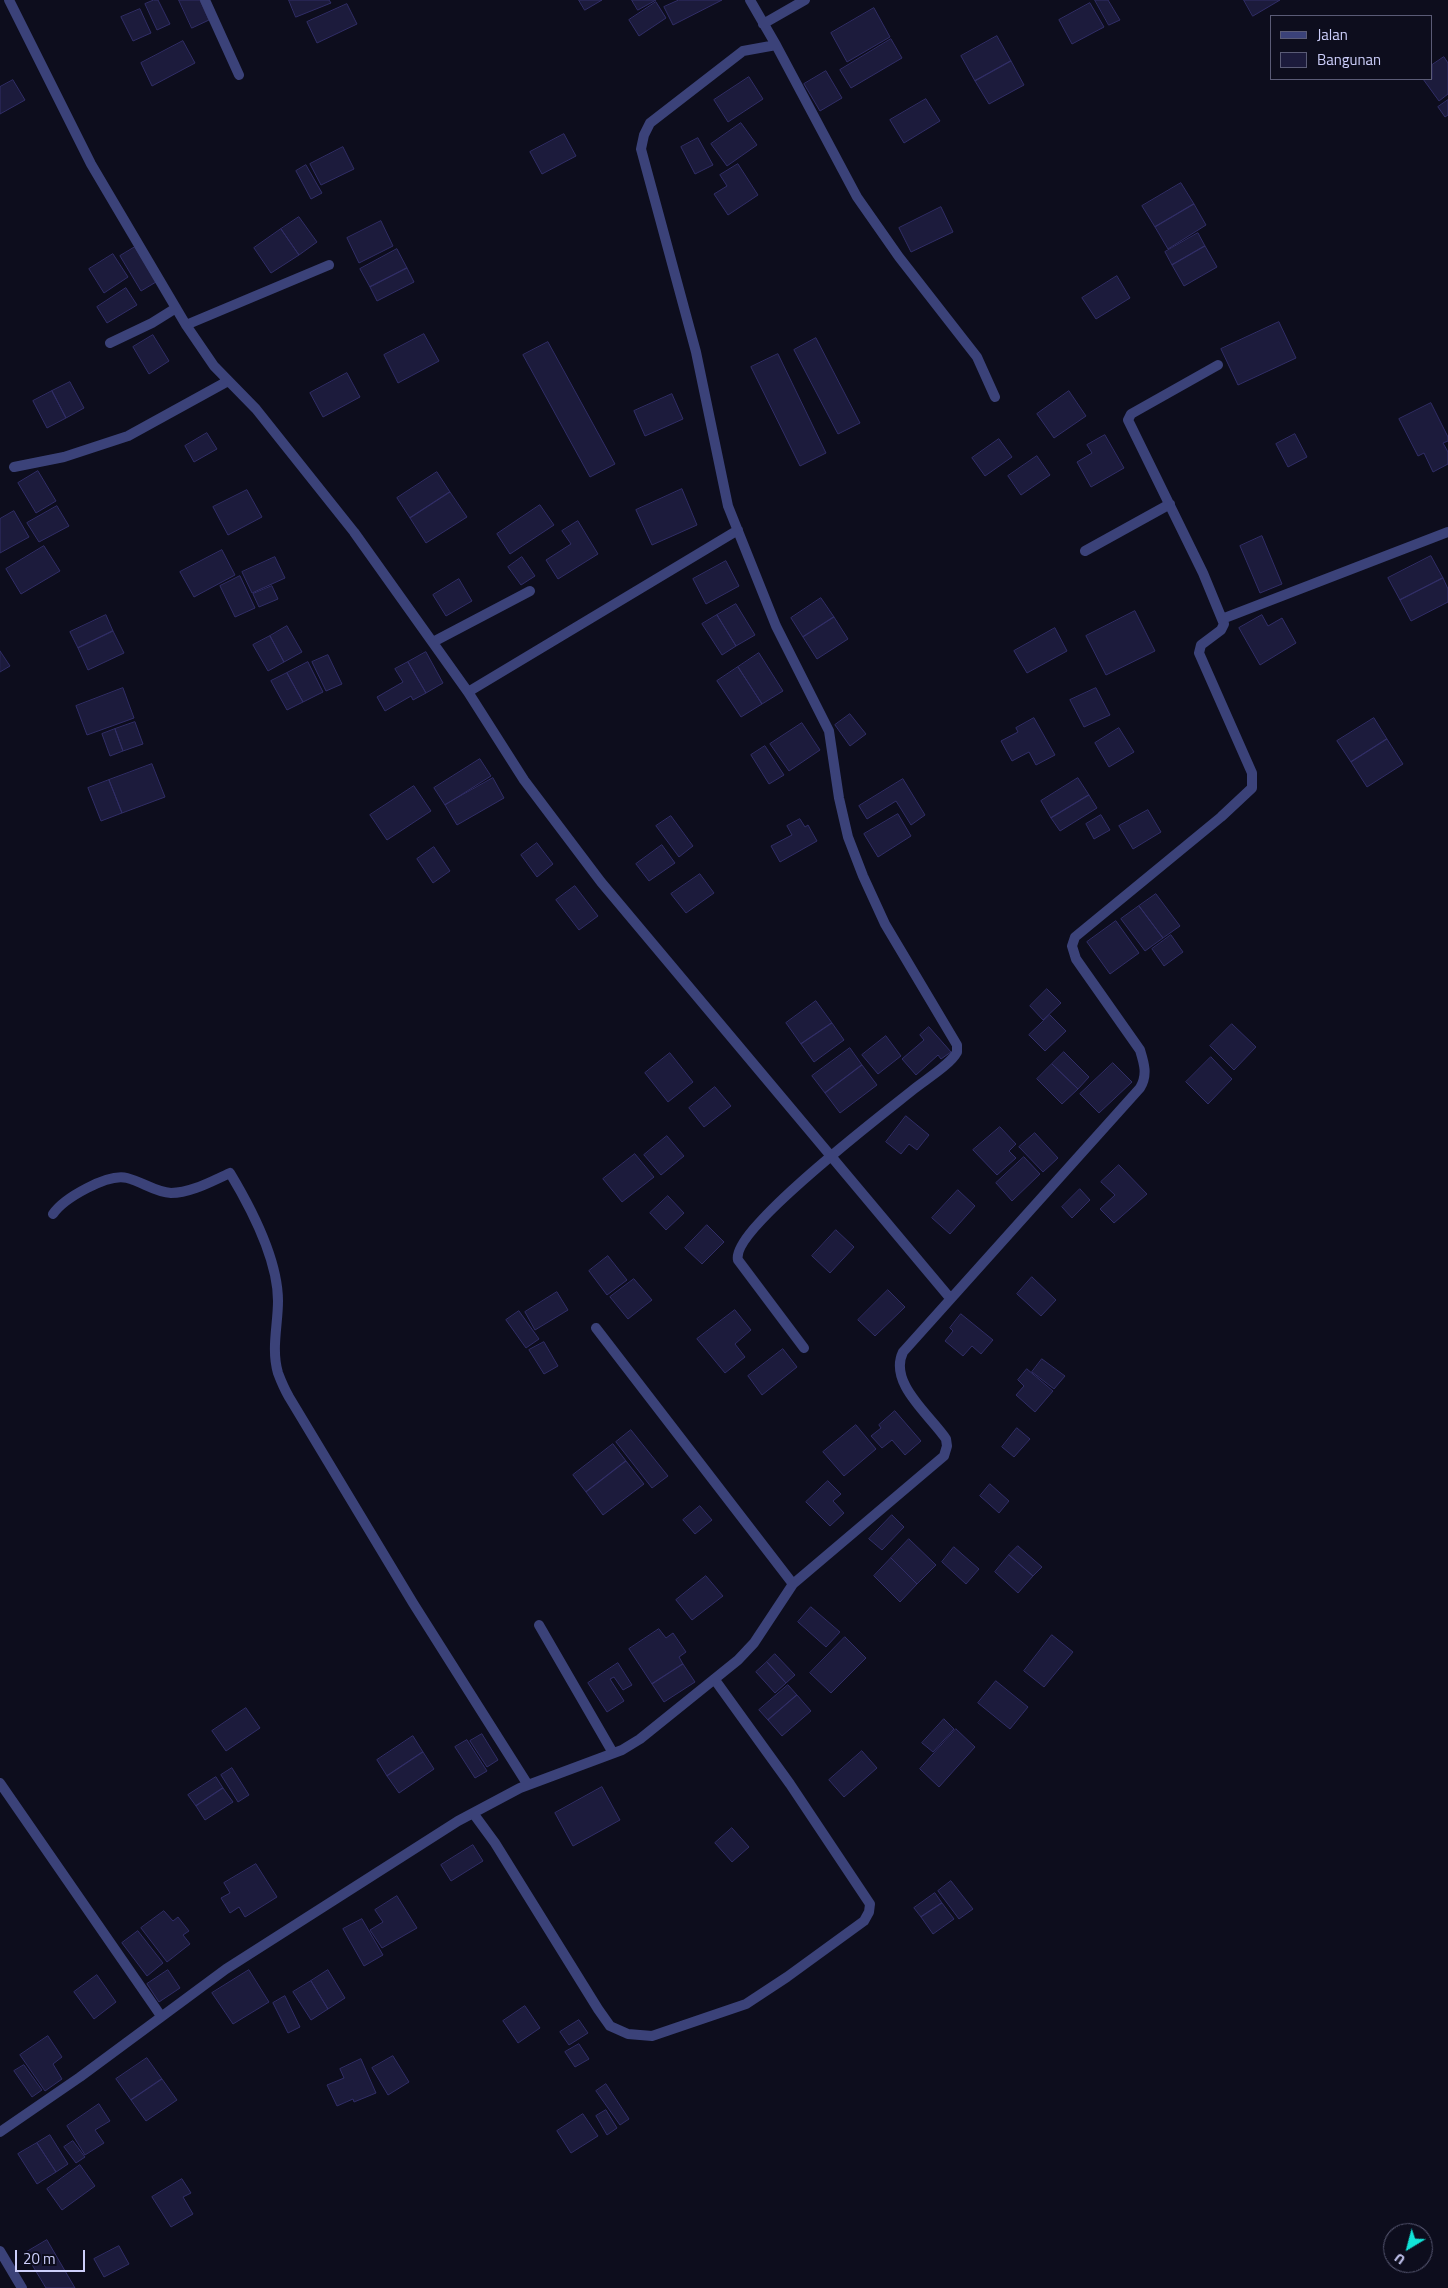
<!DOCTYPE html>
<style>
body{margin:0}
#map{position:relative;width:1448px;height:2288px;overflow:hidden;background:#0d0d1d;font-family:"Titillium Web",sans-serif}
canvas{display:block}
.legend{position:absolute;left:1270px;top:15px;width:162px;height:65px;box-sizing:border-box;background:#0d0d1d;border:1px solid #5a5b76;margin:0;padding:6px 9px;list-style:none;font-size:15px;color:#cdcffb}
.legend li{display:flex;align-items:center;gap:10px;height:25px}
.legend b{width:25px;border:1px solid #5a5b76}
.north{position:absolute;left:1383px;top:2223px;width:50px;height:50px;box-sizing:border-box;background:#0d0d1d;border:1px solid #5a5b76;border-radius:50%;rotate:217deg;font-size:14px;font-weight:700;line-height:20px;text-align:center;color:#cdcffb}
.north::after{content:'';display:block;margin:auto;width:18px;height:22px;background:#11e4d8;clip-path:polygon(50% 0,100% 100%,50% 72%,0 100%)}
.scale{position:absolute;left:15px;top:2250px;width:70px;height:22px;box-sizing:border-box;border:2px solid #cdcffb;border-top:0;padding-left:6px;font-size:15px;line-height:18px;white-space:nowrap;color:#cdcffb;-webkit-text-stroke:4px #0d0d1d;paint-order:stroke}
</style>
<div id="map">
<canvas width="1448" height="2288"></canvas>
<ul class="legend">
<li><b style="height:6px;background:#3b4279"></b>Jalan</li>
<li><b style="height:14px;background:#1c1b3c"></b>Bangunan</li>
</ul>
<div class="north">U</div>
<div class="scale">20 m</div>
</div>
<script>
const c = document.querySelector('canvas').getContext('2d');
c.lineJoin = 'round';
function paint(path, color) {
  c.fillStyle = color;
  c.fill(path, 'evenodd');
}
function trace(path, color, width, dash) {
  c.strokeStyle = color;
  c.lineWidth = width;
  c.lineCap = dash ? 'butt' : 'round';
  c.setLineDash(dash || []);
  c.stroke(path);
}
const building = new Path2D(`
 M 154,0 L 158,0 L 170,24 L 157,30 L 145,4 Z
 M 179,0 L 200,0 L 209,20 L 192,28 Z
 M 289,0 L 329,0 L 331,3 L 296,17 Z
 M 579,0 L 602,0 L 585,10 Z
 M 632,0 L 656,0 L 638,10 Z
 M 679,0 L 722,0 L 673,25 L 664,7 Z
 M 1095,0 L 1108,0 L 1120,20 L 1109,25 Z
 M 1244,0 L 1280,0 L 1253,16 Z
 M 656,2 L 666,18 L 639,36 L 629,20 Z
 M 1090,3 L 1104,27 L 1072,44 L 1059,20 Z
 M 347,4 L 357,24 L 317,43 L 307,22 Z
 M 874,8 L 890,37 L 847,62 L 831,33 Z
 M 140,9 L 151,33 L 133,41 L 121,17 Z
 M 997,36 L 1011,61 L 975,81 L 961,56 Z
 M 891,39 L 902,58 L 851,88 L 840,70 Z
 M 183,41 L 195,63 L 152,86 L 141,63 Z
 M 1444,57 L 1448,63 L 1448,94 L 1439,101 L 1423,79 L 1432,79 L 1432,65 Z
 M 1011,61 L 1024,85 L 989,104 L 975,81 Z
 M 826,71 L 842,98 L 820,111 L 804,84 Z
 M 749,77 L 763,99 L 728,122 L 714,100 Z
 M 13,80 L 25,100 L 0,114 L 0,87 Z
 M 926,99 L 940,121 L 904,143 L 890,120 Z
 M 1448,100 L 1448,115 L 1445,117 L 1438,107 Z
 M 741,123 L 757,145 L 727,166 L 711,144 Z
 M 564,134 L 576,156 L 542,174 L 530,152 Z
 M 698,138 L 713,165 L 695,174 L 681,147 Z
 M 343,147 L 354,169 L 321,185 L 310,164 Z
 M 738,164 L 758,195 L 728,215 L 714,194 L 727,186 L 720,175 Z
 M 306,165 L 322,193 L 311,199 L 296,171 Z
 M 1181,183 L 1194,204 L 1155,227 L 1142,206 Z
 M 1194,204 L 1206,225 L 1168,249 L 1155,227 Z
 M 941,207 L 953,232 L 911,252 L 899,228 Z
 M 299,217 L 317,242 L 299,255 L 281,229 Z
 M 381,221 L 393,246 L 359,263 L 347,238 Z
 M 281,229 L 299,255 L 271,273 L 254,248 Z
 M 1198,233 L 1205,246 L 1172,265 L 1165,252 Z
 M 1205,246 L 1217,267 L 1184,286 L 1172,265 Z
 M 135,247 L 156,282 L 141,291 L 120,256 Z
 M 397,249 L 407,268 L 370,287 L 360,269 Z
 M 113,254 L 128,277 L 104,293 L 89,269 Z
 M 407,268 L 414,282 L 377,301 L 370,287 Z
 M 1117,276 L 1130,298 L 1096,319 L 1082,298 Z
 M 126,288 L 137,305 L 107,323 L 97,307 Z
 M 1279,322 L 1296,358 L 1238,385 L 1221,349 Z
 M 424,334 L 439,361 L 398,383 L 384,355 Z
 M 153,335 L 169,361 L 149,374 L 133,347 Z
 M 816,338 L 860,423 L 838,434 L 794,350 Z
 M 548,342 L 615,464 L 590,477 L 523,355 Z
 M 778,354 L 826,453 L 800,466 L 751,367 Z
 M 347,373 L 360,397 L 323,417 L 310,393 Z
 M 70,382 L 84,408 L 66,418 L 52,391 Z
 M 52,391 L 66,418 L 47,428 L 33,401 Z
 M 1069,391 L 1086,416 L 1054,438 L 1037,414 Z
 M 672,394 L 683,419 L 645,436 L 634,411 Z
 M 1431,403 L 1448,437 L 1448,441 L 1443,443 L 1448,452 L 1448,464 L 1433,472 L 1424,453 L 1418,456 L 1399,419 Z
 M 207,433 L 217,449 L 194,462 L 185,446 Z
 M 1295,434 L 1307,457 L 1288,467 L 1276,444 Z
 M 1105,435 L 1124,468 L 1091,487 L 1077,462 L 1092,453 L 1087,445 Z
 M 999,439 L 1012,457 L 985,476 L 972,458 Z
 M 1037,456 L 1050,475 L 1021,495 L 1008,476 Z
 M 38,471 L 56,501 L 36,513 L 18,483 Z
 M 437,472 L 450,492 L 410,518 L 397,498 Z
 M 682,489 L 697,525 L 652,545 L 636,510 Z
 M 247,490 L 262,517 L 228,535 L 213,507 Z
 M 450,492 L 467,517 L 426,543 L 410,518 Z
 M 540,505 L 554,525 L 510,554 L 497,534 Z
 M 57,506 L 69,526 L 39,542 L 27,523 Z
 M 14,511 L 29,537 L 0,553 L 0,519 Z
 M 578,521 L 598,554 L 558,579 L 546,560 L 571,544 L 562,531 Z
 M 1262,536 L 1282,584 L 1260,593 L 1240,546 Z
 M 44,546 L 60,571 L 21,594 L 6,569 Z
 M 222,550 L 235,575 L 194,597 L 180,572 Z
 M 1431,556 L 1443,578 L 1400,600 L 1388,578 Z
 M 275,557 L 285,578 L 252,593 L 242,572 Z
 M 522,557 L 535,576 L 521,585 L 508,567 Z
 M 726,561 L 739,586 L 706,604 L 693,579 Z
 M 240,576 L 255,608 L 235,617 L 220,586 Z
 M 1443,578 L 1448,589 L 1448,602 L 1411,621 L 1400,600 Z
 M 459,579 L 472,601 L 446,616 L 433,595 Z
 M 272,586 L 278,599 L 259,607 L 253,594 Z
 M 821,598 L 834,617 L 803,637 L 791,618 Z
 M 736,604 L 755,635 L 736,646 L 717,615 Z
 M 1135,611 L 1155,651 L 1106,675 L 1086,636 Z
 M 106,615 L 113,631 L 78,648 L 70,632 Z
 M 717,615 L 736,646 L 722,655 L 702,624 Z
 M 1262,615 L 1268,626 L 1282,618 L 1296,643 L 1260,665 L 1239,628 Z
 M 834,617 L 848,639 L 817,659 L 803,637 Z
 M 287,626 L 302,652 L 284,662 L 270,636 Z
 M 1055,628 L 1067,651 L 1027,673 L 1014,651 Z
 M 113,631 L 124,653 L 88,670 L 78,648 Z
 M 270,636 L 284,662 L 268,671 L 253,645 Z
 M 0,651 L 10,666 L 0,672 Z
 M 426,652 L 443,683 L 426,693 L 408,662 Z
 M 759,653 L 783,691 L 762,704 L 738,667 Z
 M 328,655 L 342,684 L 326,691 L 312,662 Z
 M 308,662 L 323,692 L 303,702 L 287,673 Z
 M 408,662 L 426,693 L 413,700 L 411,696 L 385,711 L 377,697 L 403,682 L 395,669 Z
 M 738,667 L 762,704 L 741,717 L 717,681 Z
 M 287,673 L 303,702 L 287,710 L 271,681 Z
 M 123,688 L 134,718 L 87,735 L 76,706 Z
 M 1096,688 L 1110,715 L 1084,727 L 1070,700 Z
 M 850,714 L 866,734 L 850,746 L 835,725 Z
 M 1034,718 L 1055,755 L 1036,765 L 1029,752 L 1012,761 L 1001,741 L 1018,732 L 1016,728 Z
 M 1374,718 L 1387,739 L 1351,762 L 1337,741 Z
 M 135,722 L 143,744 L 123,751 L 115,729 Z
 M 802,723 L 820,750 L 789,771 L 770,744 Z
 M 1119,728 L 1134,752 L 1109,767 L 1095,743 Z
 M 115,729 L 123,751 L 110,756 L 102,734 Z
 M 1387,739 L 1403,764 L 1367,787 L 1351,762 Z
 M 765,746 L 784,775 L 769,784 L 751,755 Z
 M 480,759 L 491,776 L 445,805 L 434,788 Z
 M 152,764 L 165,797 L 122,813 L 109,780 Z
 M 493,778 L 504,798 L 457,825 L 445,805 Z
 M 1078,778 L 1089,795 L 1051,818 L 1041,801 Z
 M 903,779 L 925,815 L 911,825 L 896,801 L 867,819 L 859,806 Z
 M 109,780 L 122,813 L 101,821 L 88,788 Z
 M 414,786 L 431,811 L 387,840 L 370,815 Z
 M 1089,795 L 1097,808 L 1060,831 L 1051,818 Z
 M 1148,810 L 1161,832 L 1133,849 L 1119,826 Z
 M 898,814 L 911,836 L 878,857 L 864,834 Z
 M 1101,815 L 1110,830 L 1094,839 L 1086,824 Z
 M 671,816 L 693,846 L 679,857 L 656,826 Z
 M 800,819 L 805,827 L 808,825 L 817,841 L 780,862 L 771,846 L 792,835 L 787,826 Z
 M 537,843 L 553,864 L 537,877 L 521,855 Z
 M 662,845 L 675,863 L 649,881 L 636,864 Z
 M 434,847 L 450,871 L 433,883 L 417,859 Z
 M 700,874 L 714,893 L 686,913 L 671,894 Z
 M 575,886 L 598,916 L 579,930 L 556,900 Z
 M 1156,894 L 1180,926 L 1163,938 L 1139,906 Z
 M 1139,906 L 1163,938 L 1145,951 L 1121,919 Z
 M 1116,921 L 1139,953 L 1110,974 L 1087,942 Z
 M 1171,935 L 1183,952 L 1164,966 L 1152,949 Z
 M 1047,989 L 1061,1003 L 1043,1020 L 1030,1006 Z
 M 816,1001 L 832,1023 L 801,1044 L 786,1023 Z
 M 1050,1015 L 1066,1031 L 1045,1051 L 1029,1035 Z
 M 832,1023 L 844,1040 L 814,1062 L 801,1044 Z
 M 1232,1024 L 1256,1047 L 1234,1070 L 1210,1046 Z
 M 929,1027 L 951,1052 L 941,1059 L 938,1055 L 916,1075 L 902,1059 L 924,1040 L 920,1035 Z
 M 886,1036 L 901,1056 L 878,1074 L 862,1055 Z
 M 850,1048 L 862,1065 L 825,1093 L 812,1076 Z
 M 1064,1052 L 1089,1077 L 1078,1089 L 1052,1064 Z
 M 670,1053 L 693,1082 L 668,1102 L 645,1073 Z
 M 1211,1057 L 1232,1079 L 1208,1104 L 1186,1082 Z
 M 1113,1063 L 1132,1082 L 1099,1113 L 1080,1094 Z
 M 1052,1064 L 1078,1089 L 1062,1104 L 1037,1079 Z
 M 862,1065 L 877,1085 L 840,1113 L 825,1093 Z
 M 715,1087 L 731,1106 L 704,1127 L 689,1108 Z
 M 906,1116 L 929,1135 L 917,1150 L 909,1144 L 901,1154 L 886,1142 Z
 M 1000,1127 L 1016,1144 L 1009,1151 L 1016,1158 L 997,1175 L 973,1150 Z
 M 1035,1133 L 1058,1158 L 1043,1172 L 1019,1147 Z
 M 667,1136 L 684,1156 L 661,1175 L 644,1155 Z
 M 635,1154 L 654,1177 L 622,1202 L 603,1179 Z
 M 1024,1157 L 1040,1174 L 1012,1201 L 996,1183 Z
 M 1119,1165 L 1147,1194 L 1114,1223 L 1100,1209 L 1115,1195 L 1101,1182 Z
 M 1080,1189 L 1090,1200 L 1072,1218 L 1062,1207 Z
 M 958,1190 L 975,1206 L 950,1234 L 932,1218 Z
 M 668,1196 L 684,1213 L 666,1230 L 650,1213 Z
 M 707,1225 L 724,1242 L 702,1264 L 685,1248 Z
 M 836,1230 L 854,1247 L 830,1273 L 812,1256 Z
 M 608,1256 L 627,1280 L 607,1295 L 589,1271 Z
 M 1032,1277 L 1056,1300 L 1041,1316 L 1017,1294 Z
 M 634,1279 L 652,1300 L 628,1319 L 610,1297 Z
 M 888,1290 L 905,1307 L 875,1336 L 858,1320 Z
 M 557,1292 L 568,1310 L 535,1330 L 525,1312 Z
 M 735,1310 L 751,1330 L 735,1344 L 745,1357 L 725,1373 L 697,1339 Z
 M 519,1311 L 539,1339 L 526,1348 L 506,1320 Z
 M 961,1314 L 993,1340 L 981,1354 L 972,1346 L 963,1356 L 945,1341 L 953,1331 L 950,1328 Z
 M 544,1342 L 558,1366 L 544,1374 L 529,1350 Z
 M 783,1349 L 797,1367 L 762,1395 L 748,1376 Z
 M 1042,1359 L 1065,1376 L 1054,1389 L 1032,1372 Z
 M 1027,1369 L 1053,1391 L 1035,1412 L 1016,1395 L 1024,1386 L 1018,1380 Z
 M 895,1411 L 921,1441 L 905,1455 L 892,1440 L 882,1448 L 871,1436 L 881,1428 L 879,1425 Z
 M 856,1425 L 876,1449 L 844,1476 L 823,1452 Z
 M 1017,1428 L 1030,1439 L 1014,1457 L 1002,1447 Z
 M 631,1430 L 668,1476 L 652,1488 L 616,1442 Z
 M 613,1444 L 626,1461 L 586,1492 L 573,1475 Z
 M 626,1461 L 644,1484 L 603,1515 L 586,1492 Z
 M 828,1481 L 841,1494 L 833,1501 L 844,1513 L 830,1526 L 806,1502 Z
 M 990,1484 L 1009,1501 L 999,1513 L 980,1496 Z
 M 700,1506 L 712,1520 L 695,1534 L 683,1520 Z
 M 892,1515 L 904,1527 L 882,1550 L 869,1539 Z
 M 909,1539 L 936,1565 L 917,1584 L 891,1558 Z
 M 1018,1546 L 1042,1567 L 1033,1576 L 1009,1555 Z
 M 954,1547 L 979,1569 L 966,1584 L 942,1562 Z
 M 1009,1555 L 1033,1576 L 1018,1593 L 995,1572 Z
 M 891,1558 L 917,1584 L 900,1602 L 874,1576 Z
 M 706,1576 L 723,1596 L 692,1620 L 676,1600 Z
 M 811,1607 L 840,1632 L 826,1647 L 798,1622 Z
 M 659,1629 L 666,1638 L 673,1633 L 686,1652 L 679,1657 L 683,1664 L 652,1684 L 629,1649 Z
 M 1052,1635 L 1073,1652 L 1044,1687 L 1024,1671 Z
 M 845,1637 L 866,1658 L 831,1693 L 810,1673 Z
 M 775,1654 L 795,1675 L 786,1683 L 767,1662 Z
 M 767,1662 L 786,1683 L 775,1693 L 756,1672 Z
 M 618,1663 L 632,1685 L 623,1690 L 614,1677 L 610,1679 L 624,1701 L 607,1712 L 588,1683 Z
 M 683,1664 L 695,1682 L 664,1702 L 652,1684 Z
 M 996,1681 L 1028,1707 L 1010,1729 L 978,1703 Z
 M 788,1685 L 797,1695 L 768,1720 L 759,1710 Z
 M 797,1695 L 811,1711 L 782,1736 L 768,1720 Z
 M 246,1708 L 260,1728 L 226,1751 L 212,1731 Z
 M 944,1719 L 954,1729 L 933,1752 L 922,1743 Z
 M 956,1729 L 975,1747 L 939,1787 L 920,1769 Z
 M 482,1734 L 498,1760 L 487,1767 L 470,1741 Z
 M 413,1736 L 423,1752 L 387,1776 L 377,1760 Z
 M 467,1740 L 487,1771 L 475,1778 L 455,1747 Z
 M 862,1751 L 877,1768 L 844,1797 L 829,1780 Z
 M 423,1752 L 434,1769 L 399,1793 L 387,1776 Z
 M 232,1768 L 249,1795 L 238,1802 L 221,1775 Z
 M 216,1777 L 223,1788 L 196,1806 L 188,1795 Z
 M 602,1787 L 620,1820 L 573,1846 L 555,1813 Z
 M 223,1788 L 233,1802 L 205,1820 L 196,1806 Z
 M 732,1828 L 749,1847 L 732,1862 L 715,1843 Z
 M 473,1845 L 483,1861 L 451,1881 L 441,1865 Z
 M 256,1864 L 277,1897 L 245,1917 L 239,1907 L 230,1913 L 221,1898 L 230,1893 L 224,1883 Z
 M 951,1881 L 973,1909 L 959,1919 L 938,1891 Z
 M 935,1893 L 942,1903 L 921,1917 L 914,1908 Z
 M 397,1896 L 417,1928 L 382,1948 L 370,1930 L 383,1922 L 375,1910 Z
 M 942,1903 L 954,1919 L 933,1934 L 921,1917 Z
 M 164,1911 L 173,1921 L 178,1917 L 189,1931 L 183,1935 L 190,1944 L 167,1962 L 141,1928 Z
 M 362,1919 L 383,1955 L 364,1966 L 343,1929 Z
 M 138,1931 L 163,1963 L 147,1976 L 122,1943 Z
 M 168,1970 L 180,1988 L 159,2002 L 147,1984 Z
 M 249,1970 L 269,2002 L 233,2024 L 212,1993 Z
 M 328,1970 L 345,1998 L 328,2009 L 311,1981 Z
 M 97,1975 L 116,2002 L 94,2019 L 74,1992 Z
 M 311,1981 L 328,2009 L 311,2020 L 293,1992 Z
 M 285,1996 L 300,2027 L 288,2033 L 273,2003 Z
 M 525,2006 L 540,2028 L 518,2043 L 503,2021 Z
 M 579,2020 L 588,2033 L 569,2045 L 560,2032 Z
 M 48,2036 L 62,2057 L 53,2064 L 62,2079 L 45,2091 L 20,2055 Z
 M 579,2044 L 589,2059 L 575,2067 L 565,2052 Z
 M 393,2056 L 409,2082 L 388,2095 L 372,2068 Z
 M 147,2058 L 162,2079 L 131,2100 L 116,2079 Z
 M 361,2059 L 376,2093 L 354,2102 L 353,2099 L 337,2106 L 327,2085 L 344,2078 L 340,2069 Z
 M 24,2065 L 42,2090 L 32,2097 L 14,2071 Z
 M 162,2079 L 177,2100 L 146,2121 L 131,2100 Z
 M 606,2084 L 629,2119 L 620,2125 L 596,2091 Z
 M 99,2104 L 110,2121 L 95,2130 L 104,2143 L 85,2155 L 67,2126 Z
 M 606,2110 L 617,2128 L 607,2135 L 596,2116 Z
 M 583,2114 L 598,2136 L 571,2153 L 557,2131 Z
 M 50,2135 L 68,2164 L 56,2172 L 37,2143 Z
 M 73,2141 L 85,2157 L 76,2163 L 64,2147 Z
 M 37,2143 L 56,2172 L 37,2184 L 18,2154 Z
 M 80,2165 L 95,2186 L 62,2210 L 47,2189 Z
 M 182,2179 L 191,2193 L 183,2197 L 193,2214 L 171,2227 L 152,2197 Z
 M 47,2240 L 75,2288 L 46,2288 L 25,2253 Z
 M 119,2246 L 129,2264 L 104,2277 L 94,2259 Z`);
const minor = new Path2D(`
 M 9,0 L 91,164 L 186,325 L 214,366 L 256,409 L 354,532 L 468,692 L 524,780 L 601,882 L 950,1298
 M 205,0 L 239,75
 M 750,0 L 776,45 L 857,197 L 899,257 L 977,357 L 995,397
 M 763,24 L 805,0
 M 776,45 L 743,51 L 650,123 L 644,135 L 641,149 L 696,352 L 728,506 L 776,626 L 829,731 L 839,798 L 848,837 L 863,876 L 885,924 L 957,1045 L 957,1052 C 951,1064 925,1080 914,1089 C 887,1111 730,1230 738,1260 L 804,1348
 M 186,325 L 329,265
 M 110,343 L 152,323 L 176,308
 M 14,467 L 64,457 L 128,436 L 228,381
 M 1085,551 L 1170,504
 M 1222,619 L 1448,532
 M 433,642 L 530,591
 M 468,692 L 738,530
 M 53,1214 C 64,1198 108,1173 127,1178 C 143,1182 155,1192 171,1193 C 191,1193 212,1181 230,1173 C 251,1208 278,1259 278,1301 C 278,1325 271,1349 278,1373 C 281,1381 285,1390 289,1397 L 413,1603 L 528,1785
 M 596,1328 L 793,1584
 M 539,1625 L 613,1753
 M 0,1783 L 161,2016
 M 473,1813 L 495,1843 L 598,2009 L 610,2026 L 628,2034 L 652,2036 L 746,2004 L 787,1977 L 864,1921 L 869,1912 L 870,1904 L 790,1784 L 715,1680
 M 0,2132 L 80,2077 L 226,1969 L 458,1821 L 520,1788 L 622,1750 L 640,1739 L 738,1660 L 754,1643 L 793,1584 L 944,1456 L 947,1446 L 946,1439 C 930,1415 888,1383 903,1352 L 1140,1088 C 1148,1075 1144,1063 1140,1050 L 1076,959 L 1072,946 L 1075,937 L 1221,817 L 1252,788 L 1252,773 L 1199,653 L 1201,645 L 1221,630 L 1224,624 L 1203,573 L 1128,420 L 1131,414 L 1218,365
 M 0,2251 L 22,2288`);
paint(building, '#1c1b3c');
trace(building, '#312e67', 1);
trace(minor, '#3b4279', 10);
</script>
